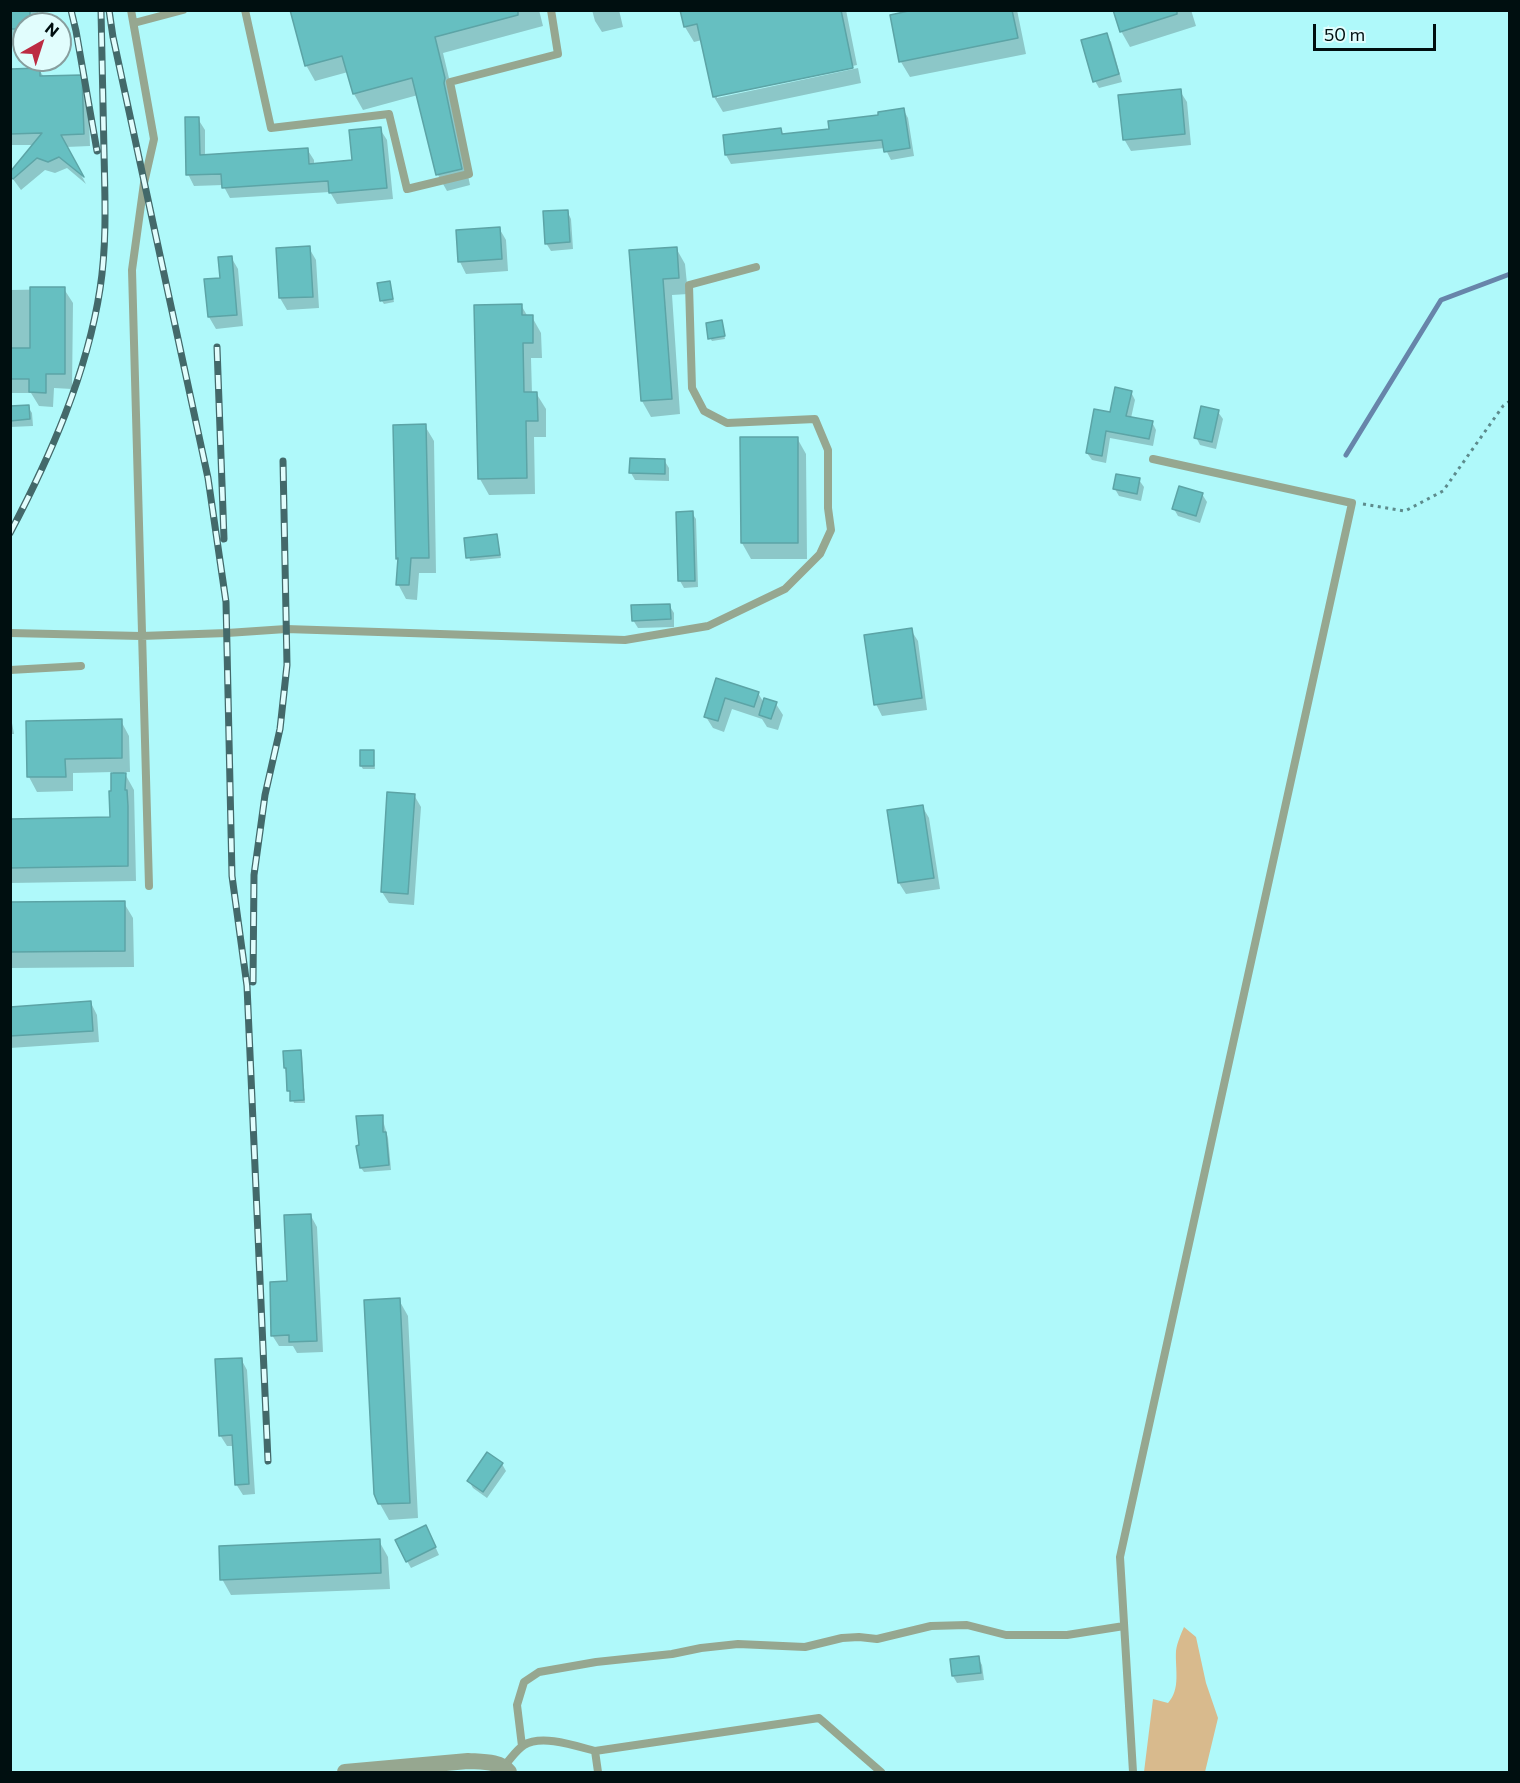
<!DOCTYPE html>
<style>
body{margin:0}
#map{position:relative;width:1520px;height:1783px;overflow:hidden;background:#aff9fa;font-family:Commissioner,sans-serif}
canvas{display:block}
.frame{position:absolute;inset:0;border:12px solid #000f10;pointer-events:none}
.north{position:absolute;left:12px;top:12px;width:60px;height:60px;box-sizing:border-box;background:#e1fdfd;border:2px solid #879e9e;border-radius:50%;rotate:39deg;font-size:16px;font-weight:700;line-height:24px;text-align:center;color:#000f10}
.north::after{content:'';display:block;margin:auto;width:21px;height:27px;background:#bc2b43;clip-path:polygon(50% 0,100% 100%,50% 72%,0 100%)}
.scale{position:absolute;left:1313px;top:24px;width:123px;height:27px;box-sizing:border-box;border:3px solid #000f10;border-top:0;padding-left:8px;font-size:18px;line-height:21px;white-space:nowrap;color:#000f10;-webkit-text-stroke:4px #e1fdfd;paint-order:stroke}
</style>
<div id="map">
<canvas width="1520" height="1783"></canvas>
<div class="frame"></div>
<div class="north">N</div>
<div class="scale">50 m</div>
</div>
<script>
const c = document.querySelector('canvas').getContext('2d');
c.lineJoin = 'round';
function paint(path, color) {
  c.fillStyle = color;
  c.fill(path, 'evenodd');
}
function trace(path, color, width, dash) {
  c.strokeStyle = color;
  c.lineWidth = width;
  c.lineCap = dash ? 'butt' : 'round';
  c.setLineDash(dash || []);
  c.stroke(path);
}
const green = new Path2D(`
 M 1184,1627 L 1196,1637 L 1206,1683 L 1218,1718 L 1205,1772 L 1144,1772 L 1153,1699 L 1168,1703 C 1181,1689 1175,1669 1176,1651 C 1177,1643 1181,1634 1184,1627 Z`);
const shadow = new Path2D(`
 M 10,10 L 38,10 L 38,24 L 24,24 L 24,44 L 10,45 Z
 M 299,10 L 539,10 L 543,26 L 443,53 L 453,95 L 452,100 L 470,185 L 447,191 L 438,175 L 418,95 L 363,110 L 354,94 L 348,72 L 315,81 L 306,65 Z
 M 592,10 L 619,10 L 623,27 L 602,32 L 595,21 Z
 M 682,10 L 846,10 L 857,65 L 717,95 L 717,98 L 858,68 L 861,83 L 723,112 L 714,97 L 702,40 L 694,42 L 685,27 Z
 M 921,10 L 1017,10 L 1026,54 L 910,77 L 901,62 Z
 M 1115,10 L 1191,10 L 1196,26 L 1130,47 L 1121,31 Z
 M 1106,35 L 1111,42 L 1122,82 L 1099,88 L 1095,81 Z
 M 39,70 L 44,77 L 81,76 L 88,88 L 90,146 L 66,147 L 86,184 L 67,168 L 55,173 L 45,170 L 21,190 L 10,175 L 34,145 L 10,145 L 10,71 Z
 M 1180,91 L 1187,102 L 1191,145 L 1131,151 L 1124,139 Z
 M 903,109 L 908,118 L 914,156 L 891,160 L 885,148 L 731,164 L 726,155 L 724,136 L 780,129 L 784,135 L 831,131 Z
 M 198,119 L 205,130 L 205,156 L 307,149 L 314,160 L 314,165 L 354,161 L 380,129 L 387,140 L 393,199 L 337,204 L 330,192 L 230,198 L 223,185 L 194,186 L 188,174 Z
 M 567,211 L 571,219 L 573,249 L 551,251 L 546,243 Z
 M 499,228 L 506,240 L 508,271 L 466,274 L 460,262 Z
 M 309,248 L 316,260 L 319,308 L 287,310 L 280,298 L 278,250 Z
 M 676,248 L 685,264 L 688,294 L 672,295 L 680,414 L 651,417 L 642,401 L 631,252 Z
 M 231,257 L 238,269 L 243,326 L 216,329 L 209,317 Z
 M 390,283 L 394,302 L 384,304 L 382,301 Z
 M 64,289 L 73,303 L 72,389 L 54,388 L 53,407 L 39,406 L 31,393 L 10,393 L 10,290 Z
 M 521,305 L 528,317 L 532,317 L 541,333 L 542,358 L 531,358 L 532,394 L 536,393 L 546,409 L 546,437 L 534,437 L 535,494 L 489,495 L 480,479 Z
 M 721,321 L 725,339 L 712,341 L 710,338 Z
 M 1131,392 L 1135,400 L 1131,418 L 1152,422 L 1156,430 L 1153,446 L 1110,438 L 1106,463 L 1092,460 L 1087,453 L 1111,414 Z
 M 10,407 L 28,407 L 32,413 L 33,426 L 10,427 Z
 M 1218,412 L 1223,419 L 1216,449 L 1200,445 L 1196,437 Z
 M 425,426 L 434,441 L 436,573 L 419,573 L 417,600 L 406,599 L 398,584 L 399,561 L 397,558 Z
 M 797,438 L 806,454 L 807,559 L 751,559 L 742,543 Z
 M 664,460 L 669,468 L 669,481 L 635,480 L 631,473 Z
 M 1139,480 L 1144,487 L 1141,501 L 1119,496 L 1115,489 Z
 M 1202,494 L 1207,502 L 1200,523 L 1178,516 L 1174,509 Z
 M 692,513 L 696,519 L 698,587 L 684,588 L 680,581 Z
 M 497,535 L 501,558 L 470,561 L 466,539 Z
 M 669,605 L 674,613 L 674,627 L 638,628 L 633,620 Z
 M 911,630 L 918,641 L 927,710 L 882,716 L 876,704 Z
 M 717,680 L 758,693 L 764,703 L 776,704 L 783,715 L 778,730 L 767,727 L 762,719 L 732,709 L 724,732 L 713,728 L 706,717 Z
 M 10,712 L 14,734 L 10,734 Z
 M 121,721 L 129,736 L 130,772 L 124,772 L 134,790 L 136,881 L 10,883 L 10,820 L 112,818 L 113,772 L 73,773 L 73,791 L 37,792 L 29,777 Z
 M 373,751 L 375,769 L 363,769 L 361,766 Z
 M 414,795 L 421,807 L 414,905 L 389,903 L 382,892 Z
 M 922,806 L 929,818 L 940,889 L 906,894 L 899,883 Z
 M 124,903 L 133,918 L 134,967 L 12,968 L 10,965 L 10,904 Z
 M 91,1003 L 97,1015 L 99,1042 L 10,1048 L 10,1008 Z
 M 300,1052 L 302,1055 L 305,1103 L 294,1103 L 289,1090 L 285,1068 Z
 M 382,1117 L 388,1138 L 391,1170 L 364,1172 L 361,1168 Z
 M 311,1216 L 317,1227 L 323,1352 L 297,1353 L 293,1346 L 279,1346 L 272,1335 Z
 M 399,1300 L 408,1316 L 418,1518 L 389,1520 L 380,1504 Z
 M 241,1359 L 247,1370 L 255,1494 L 243,1495 L 236,1484 L 234,1446 L 227,1446 L 220,1435 Z
 M 502,1464 L 506,1471 L 487,1498 L 473,1488 L 469,1481 Z
 M 430,1535 L 439,1555 L 411,1568 L 407,1561 Z
 M 379,1541 L 388,1557 L 390,1589 L 231,1595 L 222,1579 Z
 M 978,1658 L 982,1665 L 984,1680 L 957,1683 L 953,1676 Z`);
const stream = new Path2D(`
 M 1346,455 L 1441,300 L 1510,274`);
const building = new Path2D(`
 M 10,10 L 30,10 L 30,24 L 24,24 L 24,29 L 10,29 Z
 M 290,10 L 518,10 L 518,15 L 435,37 L 445,78 L 444,83 L 462,169 L 436,175 L 412,78 L 353,94 L 342,56 L 305,66 Z
 M 680,10 L 841,10 L 853,68 L 713,97 L 697,24 L 684,27 Z
 M 913,10 L 1012,10 L 1018,38 L 899,62 L 890,15 Z
 M 1113,10 L 1177,10 L 1177,14 L 1120,32 Z
 M 1107,33 L 1119,74 L 1093,82 L 1081,40 Z
 M 40,68 L 40,76 L 82,75 L 84,134 L 61,135 L 84,177 L 59,157 L 48,162 L 37,158 L 13,179 L 10,177 L 10,172 L 42,133 L 10,134 L 10,69 Z
 M 1181,89 L 1185,134 L 1123,140 L 1118,95 Z
 M 904,108 L 910,148 L 884,152 L 882,140 L 725,155 L 723,135 L 781,128 L 782,134 L 829,129 L 828,121 L 878,115 L 878,112 Z
 M 185,117 L 199,117 L 200,155 L 308,148 L 309,164 L 352,160 L 349,130 L 381,127 L 387,188 L 329,193 L 328,181 L 222,188 L 221,174 L 186,175 Z
 M 568,210 L 570,242 L 545,244 L 543,211 Z
 M 500,227 L 502,259 L 458,262 L 456,230 Z
 M 310,246 L 313,297 L 279,298 L 276,248 Z
 M 677,247 L 679,278 L 663,279 L 672,399 L 641,401 L 629,250 Z
 M 232,256 L 237,315 L 208,317 L 204,279 L 220,278 L 218,257 Z
 M 390,281 L 393,299 L 380,301 L 377,283 Z
 M 30,287 L 65,287 L 65,374 L 46,374 L 46,393 L 29,392 L 29,379 L 10,379 L 10,348 L 30,348 Z
 M 522,304 L 522,315 L 533,315 L 533,343 L 523,343 L 524,392 L 537,392 L 538,421 L 526,421 L 527,478 L 478,479 L 474,305 Z
 M 722,320 L 725,336 L 708,339 L 706,323 Z
 M 1115,387 L 1132,391 L 1126,416 L 1153,421 L 1149,439 L 1106,431 L 1102,456 L 1086,453 L 1094,409 L 1110,412 Z
 M 29,405 L 30,419 L 10,421 L 10,406 Z
 M 1201,406 L 1219,410 L 1212,442 L 1194,438 Z
 M 426,424 L 429,558 L 411,558 L 409,585 L 396,585 L 398,558 L 396,559 L 393,425 Z
 M 740,437 L 798,437 L 798,543 L 741,543 Z
 M 630,458 L 665,459 L 665,474 L 629,473 Z
 M 1116,474 L 1140,478 L 1137,494 L 1113,489 Z
 M 1179,486 L 1203,493 L 1196,516 L 1172,509 Z
 M 693,511 L 695,581 L 678,581 L 676,512 Z
 M 497,534 L 500,555 L 466,558 L 464,538 Z
 M 670,604 L 671,619 L 632,621 L 631,605 Z
 M 912,628 L 922,698 L 874,705 L 864,635 Z
 M 716,678 L 759,692 L 754,707 L 725,698 L 718,721 L 704,717 Z
 M 764,698 L 777,702 L 771,719 L 759,715 Z
 M 122,719 L 122,758 L 65,759 L 66,777 L 27,777 L 26,721 Z
 M 360,750 L 374,750 L 374,766 L 360,766 Z
 M 111,773 L 126,773 L 125,790 L 127,790 L 128,806 L 128,866 L 10,868 L 10,819 L 110,817 L 109,791 L 111,791 Z
 M 387,792 L 415,794 L 408,894 L 381,892 Z
 M 923,805 L 934,878 L 898,883 L 887,810 Z
 M 125,901 L 125,951 L 10,952 L 10,902 Z
 M 91,1001 L 93,1031 L 10,1036 L 10,1007 Z
 M 301,1050 L 304,1100 L 290,1101 L 290,1091 L 287,1091 L 286,1068 L 284,1068 L 283,1051 Z
 M 383,1115 L 383,1132 L 386,1132 L 389,1165 L 360,1168 L 356,1146 L 359,1145 L 356,1116 Z
 M 311,1214 L 317,1341 L 289,1342 L 289,1335 L 271,1336 L 270,1282 L 287,1281 L 284,1215 Z
 M 400,1298 L 410,1503 L 378,1504 L 374,1494 L 364,1300 Z
 M 242,1358 L 249,1484 L 235,1485 L 232,1435 L 219,1436 L 215,1359 Z
 M 487,1452 L 503,1463 L 483,1492 L 467,1481 Z
 M 426,1525 L 436,1547 L 406,1562 L 395,1540 Z
 M 380,1539 L 381,1573 L 220,1580 L 219,1546 Z
 M 979,1656 L 981,1673 L 952,1676 L 950,1659 Z`);
const path = new Path2D(`
 M 1363,504 L 1405,511 L 1443,491 L 1503,406 L 1510,401`);
const lane = new Path2D(`
 M 131,10 L 154,139 L 144,183 L 132,270 L 149,886
 M 245,10 L 271,128 L 389,114 L 407,189 L 469,174 L 450,82 L 558,54 L 551,10
 M 134,23 L 183,10
 M 10,633 L 141,636 L 227,633 L 286,629 L 625,640 L 708,626 L 785,589 L 820,554 L 831,530 L 828,508 L 828,450 L 815,419 L 727,423 L 704,411 L 692,388 L 689,285 L 756,267
 M 10,670 L 81,666
 M 522,1746 L 517,1705 L 524,1682 L 539,1672 L 596,1662 L 672,1654 L 701,1648 L 738,1644 L 805,1647 L 842,1638 L 859,1637 L 877,1639 L 931,1626 L 967,1625 L 1006,1635 L 1067,1635 L 1124,1626
 M 504,1766 C 510,1760 516,1750 524,1745 C 542,1734 576,1746 595,1751
 M 598,1772 L 595,1751 L 819,1718 L 881,1772
 M 1133,1772 L 1120,1557 L 1352,503 L 1153,459`);
const street = new Path2D(`
 M 345,1772 L 468,1761 C 483,1762 500,1761 509,1772`);
const rail = new Path2D(`
 M 71,10 L 76,31 L 97,151
 M 109,10 L 113,37 L 208,478 L 226,602 L 232,876 L 247,986 L 268,1461
 M 217,347 L 224,539
 M 10,533 C 50,457 87,374 100,289 C 107,244 105,198 104,152 C 103,105 102,58 101,10
 M 253,982 L 254,875 L 265,795 L 280,729 L 287,665 L 283,461`);
paint(green, '#d8ba8d');
paint(shadow, '#0003');
trace(stream, '#6785aa', 5);
paint(building, '#66bfc1');
trace(building, '#5ca4a6', 1.5);
trace(path, '#5d8b8c', 3, [3, 4.5]);
trace(lane, '#96a790', 8);
trace(street, '#96a790', 16);
trace(rail, '#43696a', 7);
trace(rail, '#e1fdfd', 4.5, [14]);
</script>
